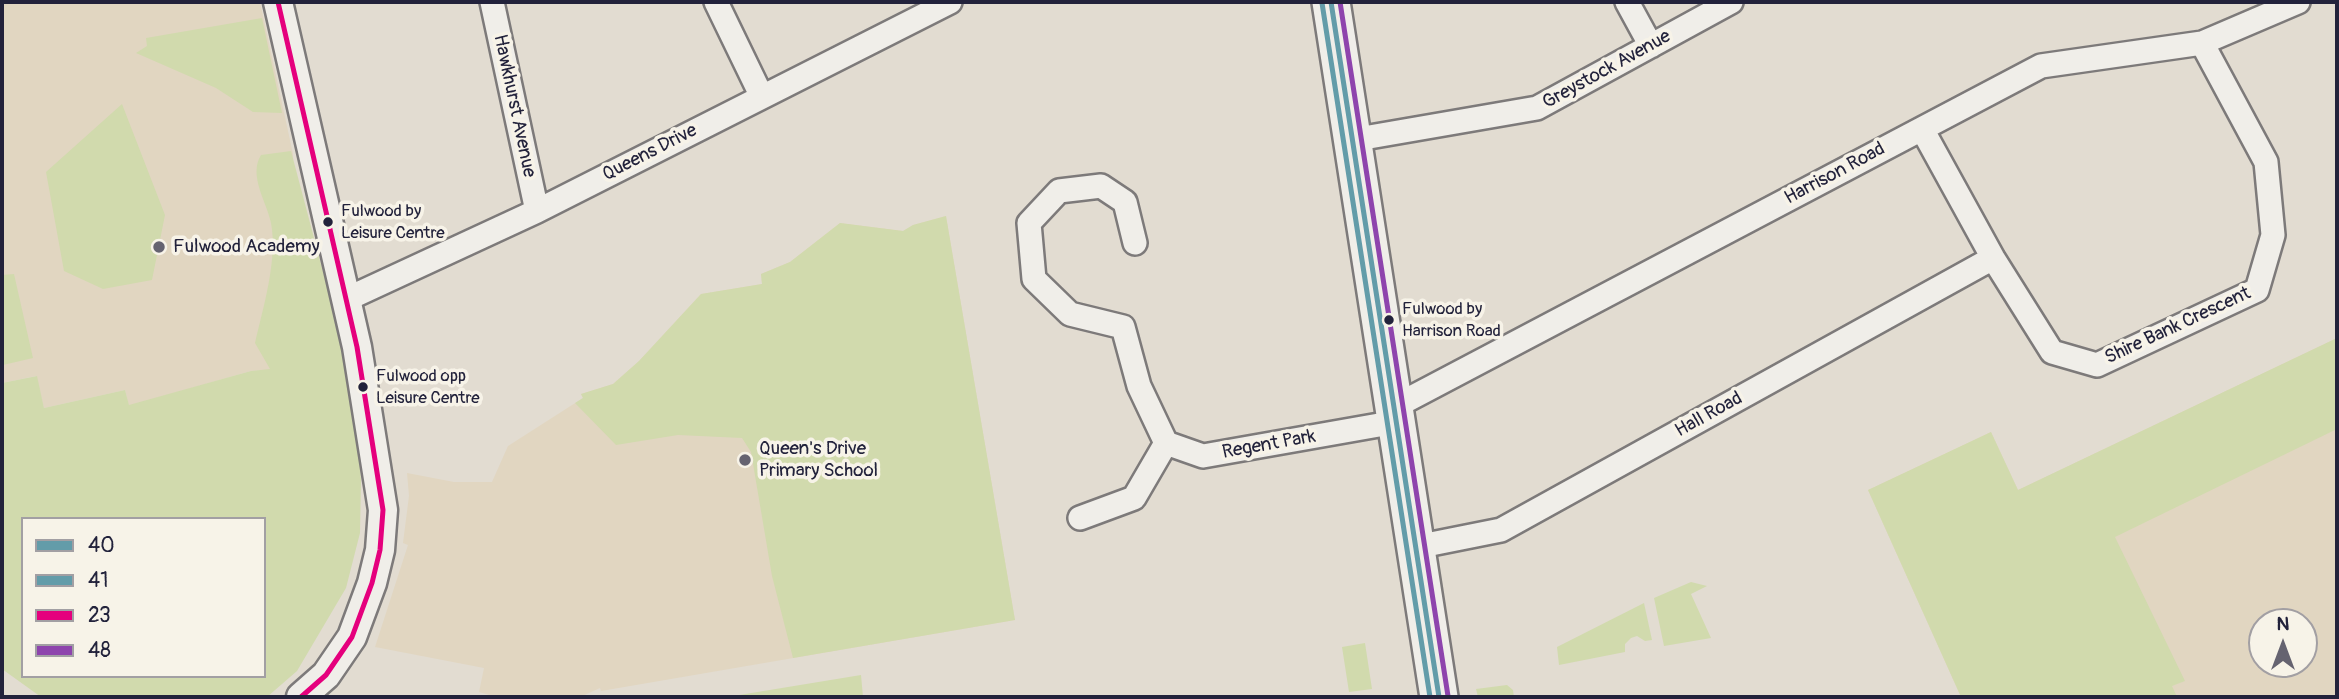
<!DOCTYPE html>
<style>
body{margin:0}
#map{position:relative;width:2339px;height:699px;overflow:hidden;background:#e2dcd1;font-family:Pangolin,sans-serif}
canvas{display:block}
.frame{position:absolute;inset:0;border:4px solid #22223b;pointer-events:none}
.legend{position:absolute;left:21px;top:517px;width:245px;height:161px;box-sizing:border-box;background:#f7f3e8;border:2px solid #a29fa3;margin:0;padding:9px 12px;list-style:none;font-size:21px;color:#22223b}
.legend li{display:flex;align-items:center;gap:14px;height:35px}
.legend b{width:35px;border:2px solid #a29fa3}
.north{position:absolute;left:2248px;top:608px;width:70px;height:70px;box-sizing:border-box;background:#f7f3e8;border:2px solid #a29fa3;border-radius:50%;rotate:0deg;font-size:19px;font-weight:700;line-height:28px;text-align:center;color:#22223b}
.north::after{content:'';display:block;margin:auto;width:24px;height:32px;background:#656370;clip-path:polygon(50% 0,100% 100%,50% 72%,0 100%)}
</style>
<div id="map">
<canvas width="2339" height="699"></canvas>
<div class="frame"></div>
<ul class="legend">
<li><b style="height:9px;background:#639ca9"></b>40</li>
<li><b style="height:9px;background:#639ca9"></b>41</li>
<li><b style="height:9px;background:#e5007d"></b>23</li>
<li><b style="height:9px;background:#8e44ad"></b>48</li>
</ul>
<div class="north">N</div>
</div>
<script>
const c = document.querySelector('canvas').getContext('2d');
c.lineJoin = 'round';
function paint(path, color) {
  c.fillStyle = color;
  c.fill(path, 'evenodd');
}
function trace(path, color, width, dash) {
  c.strokeStyle = color;
  c.lineWidth = width;
  c.lineCap = dash ? 'butt' : 'round';
  c.setLineDash(dash || []);
  c.stroke(path);
}
function drawText(font, color, halo, rows, align = 'center') {
  c.font = font + ' Pangolin,sans-serif';
  c.lineWidth = 7;
  c.setLineDash([]);
  c.textBaseline = 'middle';
  c.strokeStyle = halo;
  c.fillStyle = color;
  for (const [text, x, y, turn = 0] of rows) {
    c.save();
    c.translate(x, y);
    c.rotate((+turn || 0) * Math.PI / 180);
    c.textAlign = isNaN(turn) ? turn : align;
    if (halo) c.strokeText(text, 0, 0);
    c.fillText(text, 0, 0);
    c.restore();
  }
}
const built = new Path2D(`
 M 2,2 L 260,2 L 293,154 L 299,368 L 251,371 L 129,406 L 125,390 L 44,408 L 36,376 L 2,383 Z
 M 946,216 L 1015,620 L 601,691 L 600,688 L 580,697 L 496,697 L 479,692 L 484,668 L 375,647 L 408,545 L 403,543 L 409,496 L 407,473 L 454,482 L 492,482 L 508,446 L 583,398 L 581,394 L 613,384 L 639,361 L 701,294 L 762,284 L 761,274 L 790,262 L 840,223 L 903,231 L 913,225 Z
 M 2337,338 L 2337,697 L 1961,697 L 1868,490 L 1991,432 L 2018,490 ZM 2262,622 L 2304,622 L 2304,664 L 2262,664 Z`);
const green = new Path2D(`
 M 262,18 L 282,113 L 253,112 L 216,88 L 136,53 L 147,46 L 146,38 Z
 M 122,104 L 165,215 L 152,280 L 103,289 L 64,271 L 46,172 Z
 M 291,151 L 341,340 L 345,373 L 357,428 L 361,480 L 360,533 L 346,588 L 297,671 L 267,697 L 41,697 L 2,669 L 2,383 L 37,376 L 44,408 L 125,390 L 129,405 L 251,371 L 270,369 L 255,343 C 263,308 278,259 271,223 C 267,202 248,176 261,155 ZM 23,519 L 264,519 L 264,676 L 23,676 Z
 M 946,216 L 1015,620 L 793,658 L 772,576 L 751,452 L 742,438 L 678,435 L 616,445 L 575,403 L 583,398 L 581,394 L 613,384 L 639,361 L 701,294 L 762,284 L 761,274 L 790,262 L 840,223 L 903,231 L 913,225 Z
 M 14,274 L 33,358 L 3,365 L 2,275 Z
 M 2337,338 L 2337,429 L 2115,537 L 2185,681 L 2172,686 L 2177,697 L 1961,697 L 1868,490 L 1991,432 L 2018,490 Z
 M 1691,582 L 1707,586 L 1691,594 L 1711,638 L 1664,646 L 1654,598 Z
 M 1644,603 L 1652,640 L 1645,641 L 1637,636 L 1631,638 L 1625,644 L 1625,652 L 1559,665 L 1557,647 Z
 M 1365,643 L 1372,689 L 1349,692 L 1342,647 Z
 M 861,675 L 863,697 L 727,697 Z
 M 1507,685 L 1513,690 L 1514,697 L 1478,697 L 1476,689 Z`);
const minor = new Path2D(`
 M 492,2 L 537,211
 M 716,2 L 762,97
 M 1627,2 L 1651,46
 M 1922,129 L 1993,258 L 2052,352 L 2097,365 L 2257,290 L 2273,235 L 2266,162 L 2202,43
 M 1352,140 L 1537,108 L 1731,2
 M 1135,243 L 1125,202 L 1101,186 L 1059,191 L 1029,223 L 1034,279 L 1070,314 L 1123,327 L 1139,386 L 1166,443 L 1203,456 L 1396,422
 M 347,299 L 537,211 L 950,2
 M 1394,407 L 2041,66 L 2202,43 L 2298,2
 M 1080,518 L 1134,498 L 1166,443
 M 1416,547 L 1501,530 L 1993,258`);
const tertiary = new Path2D(`
 M 278,2 L 357,347 L 383,510 L 380,550 L 372,583 L 352,637 L 326,675 L 301,697`);
const trunk = new Path2D(`
 M 1331,2 L 1439,697`);
const bus1 = new Path2D(`
 M 1331,2 L 1439,697`);
const bus2 = new Path2D(`
 M 1322,3 L 1430,697`);
const bus3 = new Path2D(`
 M 278,2 L 357,347 L 383,510 L 380,550 L 372,583 L 352,637 L 326,675 L 301,697`);
const bus4 = new Path2D(`
 M 1340,2 L 1448,696`);
const markers = [
 [328,222,6,"#22223b"],
 [159,247,7,"#656370"],
 [1389,320,6,"#22223b"],
 [363,387,6,"#22223b"],
 [745,460,7,"#656370"]
];
const busNames = [
 ["Fulwood by",341,212],
 ["Leisure Centre",341,234],
 ["Fulwood by",1402,310],
 ["Harrison Road",1402,332],
 ["Fulwood opp",376,377],
 ["Leisure Centre",376,399]
];
const streetNames = [
 ["Greystock Avenue",1607,70,-29],
 ["Hawkhurst Avenue",514,106,78],
 ["Queens Drive",650,153,-27],
 ["Harrison Road",1835,174,-28],
 ["Shire Bank Crescent",2178,326,-25],
 ["Hall Road",1709,415,-29],
 ["Regent Park",1269,445,-10]
];
const poiNames = [
 ["Fulwood Academy",173,247],
 ["Queen's Drive",759,449],
 ["Primary School",759,471]
];
paint(built, '#e1d6c1');
paint(green, '#d1daad');
trace(minor, '#7d7a7a', 28);
trace(tertiary, '#7d7a7a', 33);
trace(trunk, '#7d7a7a', 42);
trace(minor, '#f0eee9', 23);
trace(tertiary, '#f0eee9', 28);
trace(trunk, '#f0eee9', 37);
trace(bus1, '#639ca9', 5);
trace(bus2, '#639ca9', 5);
trace(bus3, '#e5007d', 5);
trace(bus4, '#8e44ad', 5);
for (const [x, y, r, color] of markers) {
  const dot = new Path2D();
  dot.arc(x, y, r, 0, 2 * Math.PI);
  c.fillStyle = color;
  c.fill(dot);
  trace(dot, '#f7f3e8', 2.5);
}
drawText('17px', '#22223b', '#f7f3e8', busNames, 'left');
drawText('19px', '#22223b', '#f7f3e8', streetNames);
drawText('19px', '#22223b', '#f7f3e8', poiNames, 'left');
</script>
